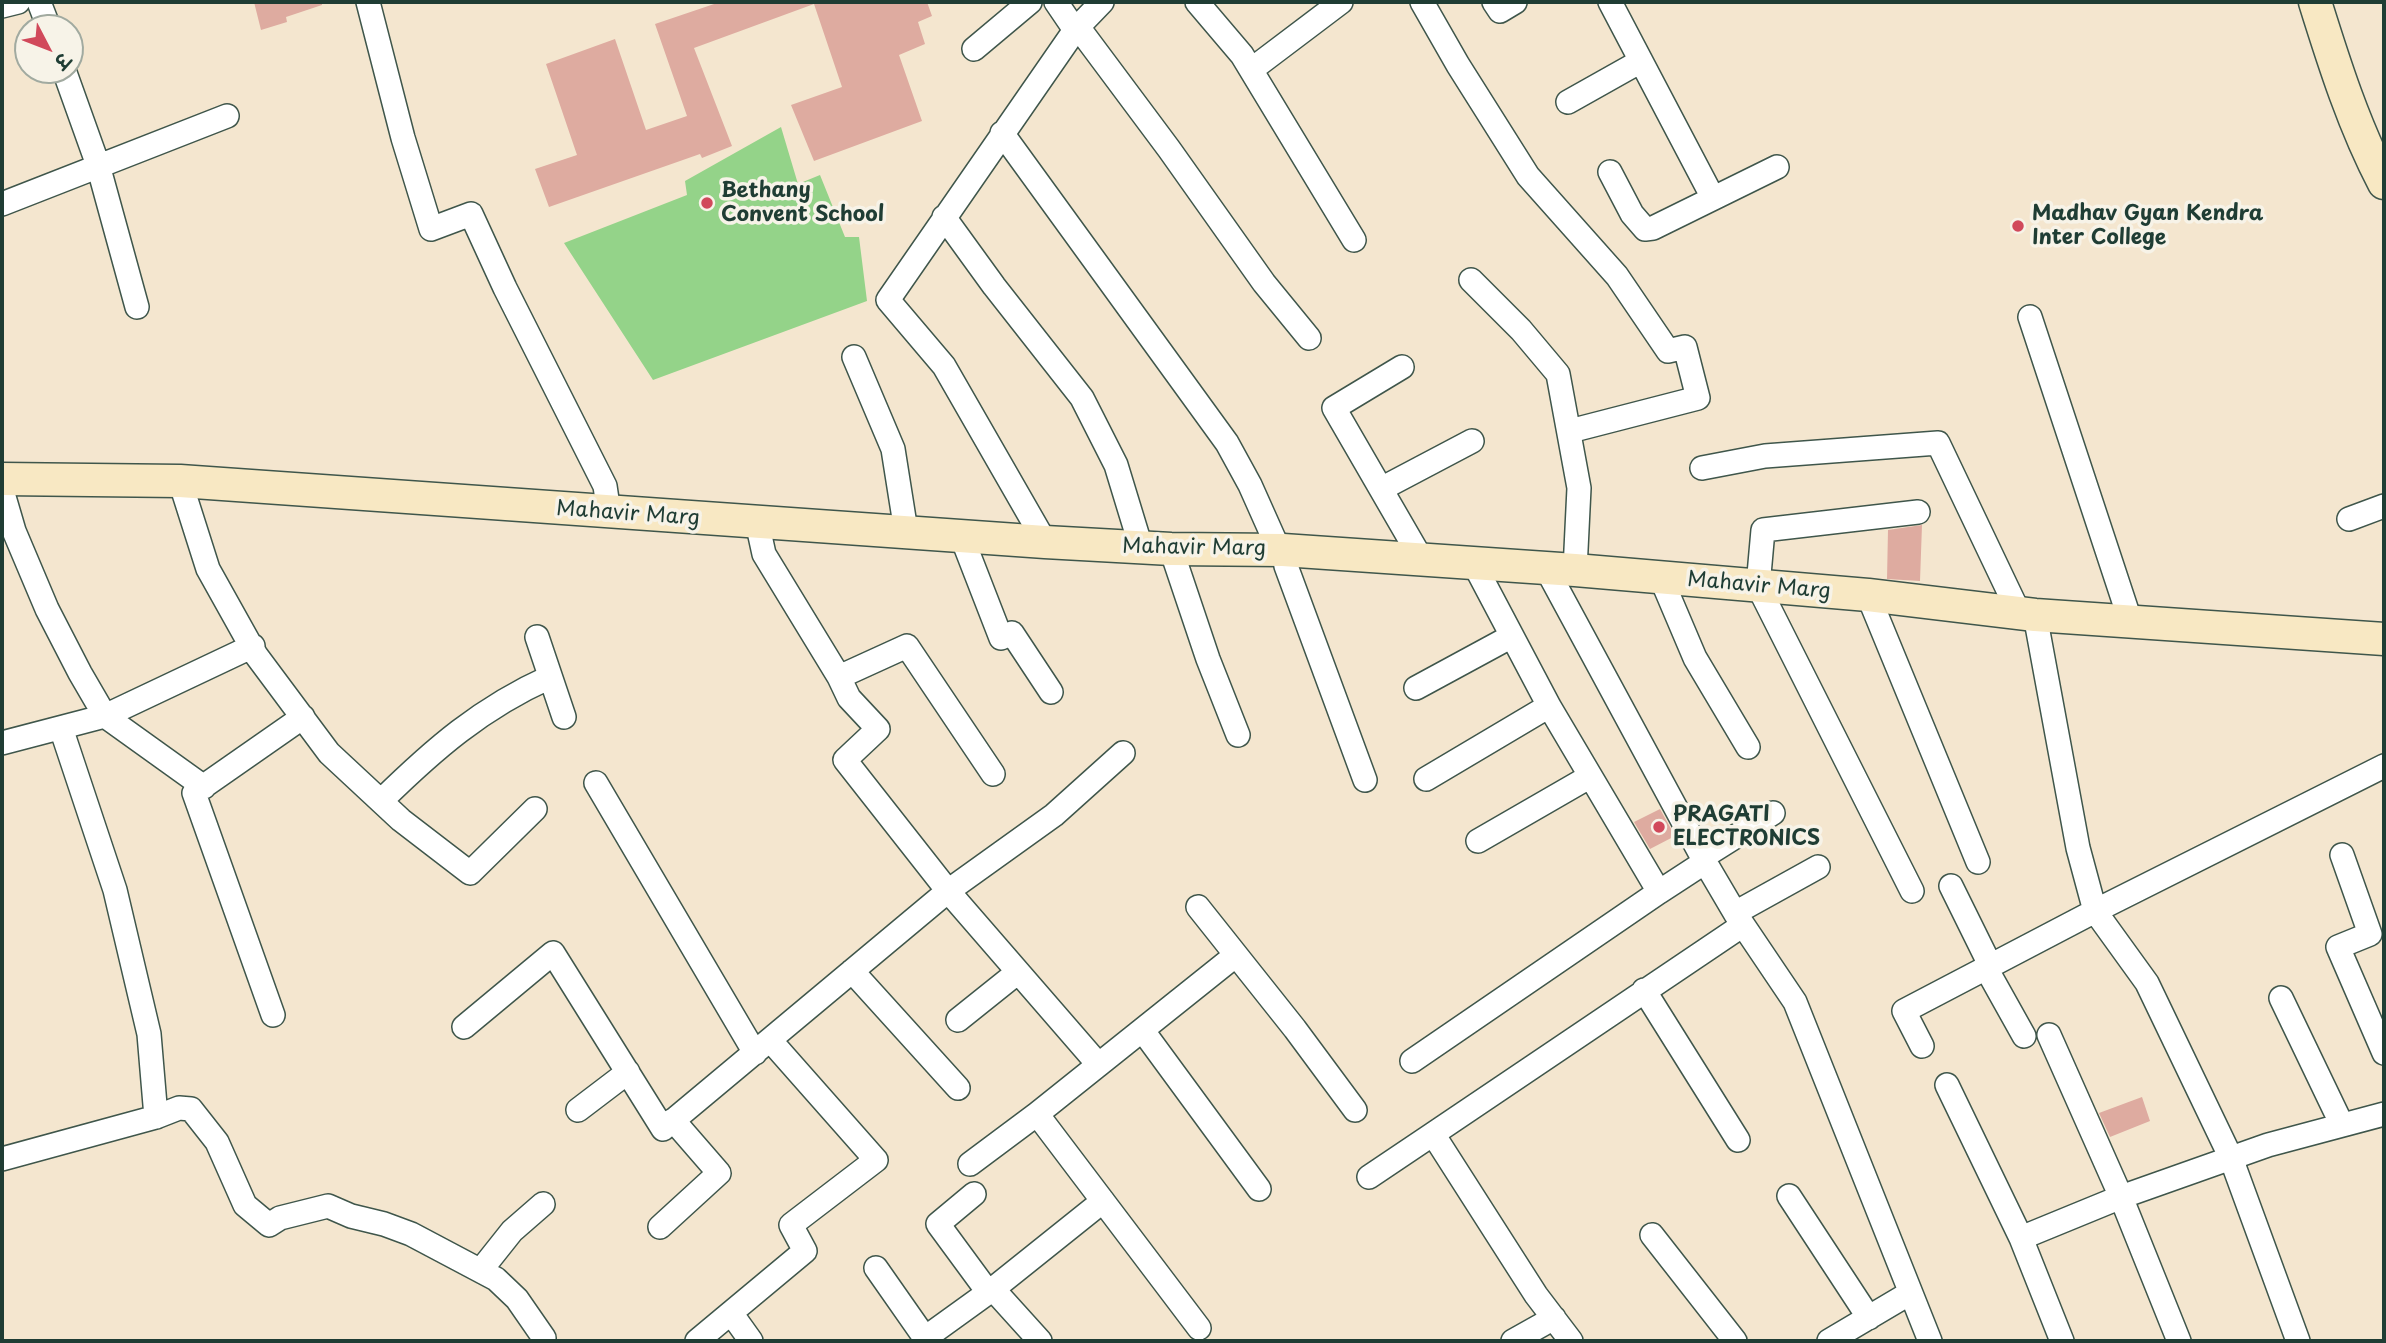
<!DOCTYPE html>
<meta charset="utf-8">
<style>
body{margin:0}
#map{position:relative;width:2386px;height:1343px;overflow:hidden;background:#f4e6cf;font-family:"Playpen Sans","Playpen Sans Deva",sans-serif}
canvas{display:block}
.frame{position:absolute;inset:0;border:4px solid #1f3d34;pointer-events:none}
.north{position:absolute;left:14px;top:14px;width:70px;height:70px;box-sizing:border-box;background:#f7f3e8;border:2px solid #a1aaa0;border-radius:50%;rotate:132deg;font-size:19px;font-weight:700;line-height:28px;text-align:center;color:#1f3d34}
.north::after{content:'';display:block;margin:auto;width:24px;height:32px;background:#d1495b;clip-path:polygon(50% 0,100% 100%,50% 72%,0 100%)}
</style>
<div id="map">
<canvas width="2386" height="1343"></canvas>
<div class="frame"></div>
<div class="north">उ</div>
</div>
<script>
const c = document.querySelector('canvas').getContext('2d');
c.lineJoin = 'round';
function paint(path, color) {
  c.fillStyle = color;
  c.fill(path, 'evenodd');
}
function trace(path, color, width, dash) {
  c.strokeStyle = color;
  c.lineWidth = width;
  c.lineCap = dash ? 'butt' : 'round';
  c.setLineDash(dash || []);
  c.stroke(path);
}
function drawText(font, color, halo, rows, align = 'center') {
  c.font = font + ' "Playpen Sans",sans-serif';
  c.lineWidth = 7;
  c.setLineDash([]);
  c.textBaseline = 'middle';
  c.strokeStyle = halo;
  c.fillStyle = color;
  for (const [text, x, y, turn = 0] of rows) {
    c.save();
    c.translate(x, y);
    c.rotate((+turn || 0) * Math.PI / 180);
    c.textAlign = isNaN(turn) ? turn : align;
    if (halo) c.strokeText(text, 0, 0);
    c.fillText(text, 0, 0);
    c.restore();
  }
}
const green = new Path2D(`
 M 781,127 L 798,184 L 820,175 L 845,237 L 859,237 L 867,301 L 653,380 L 564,243 L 687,195 L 685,181 Z`);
const building = new Path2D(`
 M 254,2 L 322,2 L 322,5 L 286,17 L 287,22 L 261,30 Z
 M 720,2 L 927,2 L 932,16 L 918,22 L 925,44 L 899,55 L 922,121 L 814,161 L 791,105 L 842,87 L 814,4 L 694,48 L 732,146 L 702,158 L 700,154 L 549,207 L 535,169 L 577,155 L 546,64 L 615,39 L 646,130 L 687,116 L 655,24 Z
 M 1922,525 L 1920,581 L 1887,579 L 1888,530 Z
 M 1660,809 L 1675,836 L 1650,849 L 1634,822 Z
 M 2142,1097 L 2150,1121 L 2110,1137 L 2099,1113 Z`);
const street = new Path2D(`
 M 39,2 L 49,28
 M 368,2 L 403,138 L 431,229 L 471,214 L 505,288 L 605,486 L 609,513
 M 1056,2 L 1075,30
 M 1197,2 L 1242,55 L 1354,240
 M 1422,2 L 1458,65 L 1528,176 L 1617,276 L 1668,351 L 1685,347 L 1698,398 L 1570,431
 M 1494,2 L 1500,11 L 1515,2
 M 1610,2 L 1713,198
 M 2,6 L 18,2
 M 1078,27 L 1169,149 L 1264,283 L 1309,338
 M 974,49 L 1030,2
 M 64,70 L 98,165 L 137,307
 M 1251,70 L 1341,2
 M 1568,102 L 1641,61
 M 1002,133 L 1227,443 L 1250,485 L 1279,550
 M 1610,172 L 1632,214 L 1645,229 L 1653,228 L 1777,167
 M 2,204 L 227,116
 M 944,217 L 994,286 L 1082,398 L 1116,465 L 1141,547
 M 1471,280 L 1521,330 L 1558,374 L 1579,488 L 1575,570
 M 2030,317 L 2130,620
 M 854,357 L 893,449 L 906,531
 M 1402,367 L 1334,408 L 1422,560
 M 1702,468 L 1765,456 L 1938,443 L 2019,613
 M 180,481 L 208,569 L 256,655 L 329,753 L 401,820 L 470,873 L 535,809
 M 1381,489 L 1472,441
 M 2,490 L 14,531 L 47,609 L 80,673 L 105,716 L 204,787
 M 2349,519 L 2384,506
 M 757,522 L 764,554 L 839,677 L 849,698 L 878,729 L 845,760 L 948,891 L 1098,1064
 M 961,535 L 1001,638 L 1012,633 L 1051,692
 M 1045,542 L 944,366 L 888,300 L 1075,30 L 1102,2
 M 1171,549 L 1208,659 L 1238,735
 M 1283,550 L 1286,566 L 1365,780
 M 1546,568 L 1705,862 L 1735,913 L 1795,1002 L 1930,1341
 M 1661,578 L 1695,658 L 1748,747
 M 1868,595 L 1978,862
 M 2035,615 L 2078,848 L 2095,911 L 2147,983 L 2231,1158 L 2298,1341
 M 537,637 L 564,717
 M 839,677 L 907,646 L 993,774
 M 1416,688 L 1512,636
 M 61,728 L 115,890 L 149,1034 L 156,1117
 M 2,743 L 105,716 L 253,646
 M 1426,779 L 1549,706
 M 596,783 L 755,1053
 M 381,801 C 434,749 481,708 550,677
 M 1478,841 L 1589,777
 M 2342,855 L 2370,934 L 2338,947 L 2384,1053
 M 1703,857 L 1773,813
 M 1951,886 L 1990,965
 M 1912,891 L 1758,586 L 1763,530 L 1918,512
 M 1659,892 L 1705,862
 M 1198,907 L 1295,1029 L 1355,1110
 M 1735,913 L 1818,867
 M 1986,968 L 2024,1036
 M 852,971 L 958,1088
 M 1644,990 L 1738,1140
 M 2281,998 L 2342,1125
 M 273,1015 L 194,793 L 303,717
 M 958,1020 L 1018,972
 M 464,1027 L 553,953 L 663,1129 L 948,891 L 1054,815 L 1123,753
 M 1143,1031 L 1259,1189
 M 2049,1035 L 2121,1197 L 2179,1341
 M 1922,1046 L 1904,1011 L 2095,911 L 2384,766
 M 1412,1061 L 1659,892 L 1549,706 L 1474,564
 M 1947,1085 L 2021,1238
 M 578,1110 L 628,1072
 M 2,1159 L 156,1117 L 179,1108 L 191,1109 L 217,1142 L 245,1205 L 269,1225 L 280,1218 L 328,1206 L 351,1216 L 384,1224 L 411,1234 L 496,1279 L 517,1299 L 544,1338
 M 970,1164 L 1037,1114
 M 1369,1177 L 1433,1134
 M 974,1194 L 938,1224 L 988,1292
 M 1789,1196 L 1869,1318
 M 660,1227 L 719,1173 L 673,1120
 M 1652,1235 L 1735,1341
 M 876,1268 L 925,1338 L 993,1289 L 1103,1201
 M 481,1270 L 512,1231 L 543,1204
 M 993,1289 L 1040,1341
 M 731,1313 L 751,1341
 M 1199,1328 L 1037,1114 L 1236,955
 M 697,1341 L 805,1251 L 791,1225 L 876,1160 L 770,1040
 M 1513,1341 L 1554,1318
 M 1571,1341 L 1536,1295 L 1433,1134 L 1743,925
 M 1829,1341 L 1910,1293
 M 2062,1341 L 2021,1238 L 2121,1197 L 2268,1145 L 2384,1114`);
const secondary = new Path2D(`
 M 2315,2 C 2334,63 2354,126 2384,183
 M 2,479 L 180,481 L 1045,542 L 1171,549 L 1283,550 L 1575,570 L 1868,595 L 2035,615 L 2384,639`);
const markers = [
 [707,203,7,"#d1495b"],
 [2018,226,7,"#d1495b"],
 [1659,827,7,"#d1495b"]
];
const poiNames = [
 ["Bethany",721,191],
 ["Convent School",721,215],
 ["Madhav Gyan Kendra",2032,214],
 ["Inter College",2032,238],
 ["PRAGATI",1673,815],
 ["ELECTRONICS",1673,839]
];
const streetNames = [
 ["Mahavir Marg",628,514,4],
 ["Mahavir Marg",1194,548,1],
 ["Mahavir Marg",1759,586,5]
];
paint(green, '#94d389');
paint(building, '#deaba0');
trace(street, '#3f564b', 26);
trace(secondary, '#3f564b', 35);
trace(street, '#fff', 23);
trace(secondary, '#f8e8c3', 32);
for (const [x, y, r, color] of markers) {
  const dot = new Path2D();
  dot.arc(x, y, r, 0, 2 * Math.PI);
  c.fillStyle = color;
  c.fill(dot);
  trace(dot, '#f7f3e8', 2.5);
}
drawText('bold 21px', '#1f3d34', '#f7f3e8', poiNames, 'left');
drawText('21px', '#1f3d34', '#f7f3e8', streetNames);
</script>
